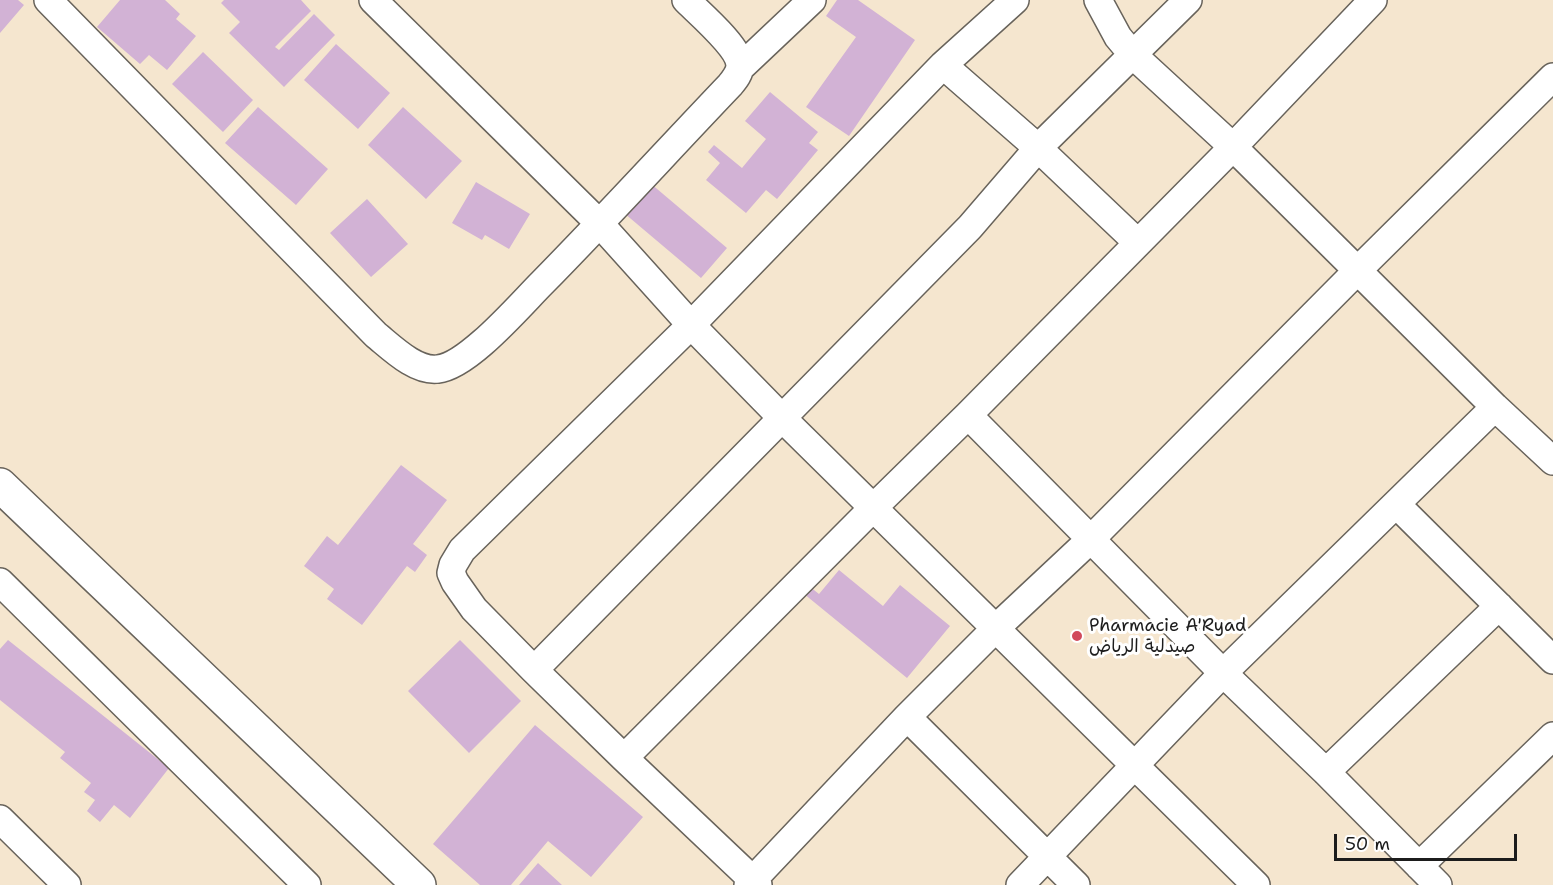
<!DOCTYPE html>
<meta charset="utf-8">
<style>
body{margin:0}
#map{position:relative;width:1553px;height:885px;overflow:hidden;background:#f5e6cf;font-family:"Shantell Sans",sans-serif}
canvas{display:block}
.scale{position:absolute;left:1334px;top:834px;width:183px;height:27px;box-sizing:border-box;border:3px solid #1c1c1c;border-top:0;padding-left:8px;font-size:18px;line-height:21px;white-space:nowrap;color:#1c1c1c;-webkit-text-stroke:4px #fff;paint-order:stroke}
</style>
<div id="map">
<canvas width="1553" height="885"></canvas>
<div class="scale">50 m</div>
</div>
<script>
const c = document.querySelector('canvas').getContext('2d');
c.lineJoin = 'round';
function paint(path, color) {
  c.fillStyle = color;
  c.fill(path, 'evenodd');
}
function trace(path, color, width, dash) {
  c.strokeStyle = color;
  c.lineWidth = width;
  c.lineCap = dash ? 'butt' : 'round';
  c.setLineDash(dash || []);
  c.stroke(path);
}
function drawText(font, color, halo, rows, align = 'center') {
  c.font = font + ' "Shantell Sans","Playpen Sans Arabic",sans-serif';
  c.lineWidth = 6;
  c.setLineDash([]);
  c.textBaseline = 'middle';
  c.strokeStyle = halo;
  c.fillStyle = color;
  for (const [text, x, y, turn = 0] of rows) {
    c.save();
    c.translate(x, y);
    c.rotate((+turn || 0) * Math.PI / 180);
    c.textAlign = isNaN(turn) ? turn : align;
    if (halo) c.strokeText(text, 0, 0);
    c.fillText(text, 0, 0);
    c.restore();
  }
}
const building = new Path2D(`
 M 0,0 L 18,0 L 24,5 L 0,33 Z
 M 120,0 L 165,0 L 180,14 L 176,19 L 196,36 L 167,70 L 149,55 L 140,64 L 97,27 Z
 M 224,0 L 301,0 L 311,11 L 275,47 L 279,50 L 314,14 L 335,35 L 284,87 L 229,33 L 240,22 L 221,3 Z
 M 837,0 L 858,0 L 915,40 L 849,136 L 806,107 L 856,37 L 826,16 Z
 M 336,44 L 390,93 L 358,129 L 304,80 Z
 M 203,52 L 253,100 L 223,132 L 172,84 Z
 M 770,92 L 818,132 L 809,143 L 818,150 L 777,199 L 766,190 L 746,213 L 706,180 L 720,163 L 708,152 L 714,145 L 742,168 L 766,139 L 745,121 Z
 M 258,107 L 328,169 L 296,205 L 225,143 Z
 M 403,107 L 462,161 L 426,199 L 368,145 Z
 M 476,182 L 530,214 L 509,249 L 485,235 L 482,240 L 452,223 Z
 M 650,183 L 727,248 L 701,278 L 624,213 Z
 M 367,199 L 408,244 L 371,277 L 330,233 Z
 M 401,465 L 447,500 L 413,544 L 427,555 L 415,572 L 407,566 L 362,625 L 327,599 L 334,589 L 304,566 L 327,536 L 338,545 Z
 M 839,570 L 883,606 L 900,585 L 950,626 L 907,678 L 798,589 L 804,582 L 819,594 Z
 M 8,640 L 169,768 L 130,818 L 114,805 L 100,822 L 87,811 L 95,800 L 84,792 L 91,783 L 60,758 L 65,752 L 0,700 L 0,649 Z
 M 460,640 L 521,701 L 469,753 L 408,691 Z
 M 535,725 L 643,817 L 591,877 L 548,841 L 511,885 L 480,885 L 433,844 Z
 M 538,863 L 562,885 L 519,885 Z`);
const street = new Path2D(`
 M 48,0 L 376,335 C 392,348 416,372 438,369 C 468,366 520,305 542,283 C 606,218 667,151 730,85 C 735,79 740,73 740,65 C 739,47 699,13 686,0
 M 373,0 L 600,224 L 691,325 L 782,418 L 1256,885
 M 1098,0 L 1118,37 L 1133,55 L 1233,147 L 1495,407 L 1553,461
 M 943,65 L 1038,148 L 1138,243
 M 740,68 L 812,0
 M 968,415 L 1223,673 L 1326,772 L 1438,885
 M 1396,504 L 1553,660
 M 0,582 L 307,885
 M 534,670 L 970,227 L 1038,148 L 1188,0
 M 907,717 L 1076,885
 M 624,758 L 873,508 L 968,415 L 1233,147 L 1373,0
 M 1326,772 L 1499,606
 M 0,819 L 67,885
 M 1419,866 L 1553,736
 M 748,885 L 907,717 L 996,628 L 1091,539 L 1357,271 L 1553,77
 M 758,885 L 624,758 L 534,670 L 474,609 L 455,582 L 451,573 L 453,565 L 462,550 L 691,325 L 943,65 L 1015,0
 M 1020,885 L 1223,673 L 1495,407`);
const primary = new Path2D(`
 M 0,485 L 419,885`);
const markers = [
 [1077,636,6,"#d1495b"]
];
const poiNames = [
 ["Pharmacie A'Ryad",1089,626],
 ["صيدلية الرياض",1089,647]
];
paint(building, '#d2b2d5');
trace(street, '#68635b', 30);
trace(primary, '#68635b', 36);
trace(street, '#fff', 27);
trace(primary, '#fff', 33);
for (const [x, y, r, color] of markers) {
  const dot = new Path2D();
  dot.arc(x, y, r, 0, 2 * Math.PI);
  c.fillStyle = color;
  c.fill(dot);
  trace(dot, '#fff', 2);
}
drawText('18px', '#1c1c1c', '#fff', poiNames, 'left');
</script>
